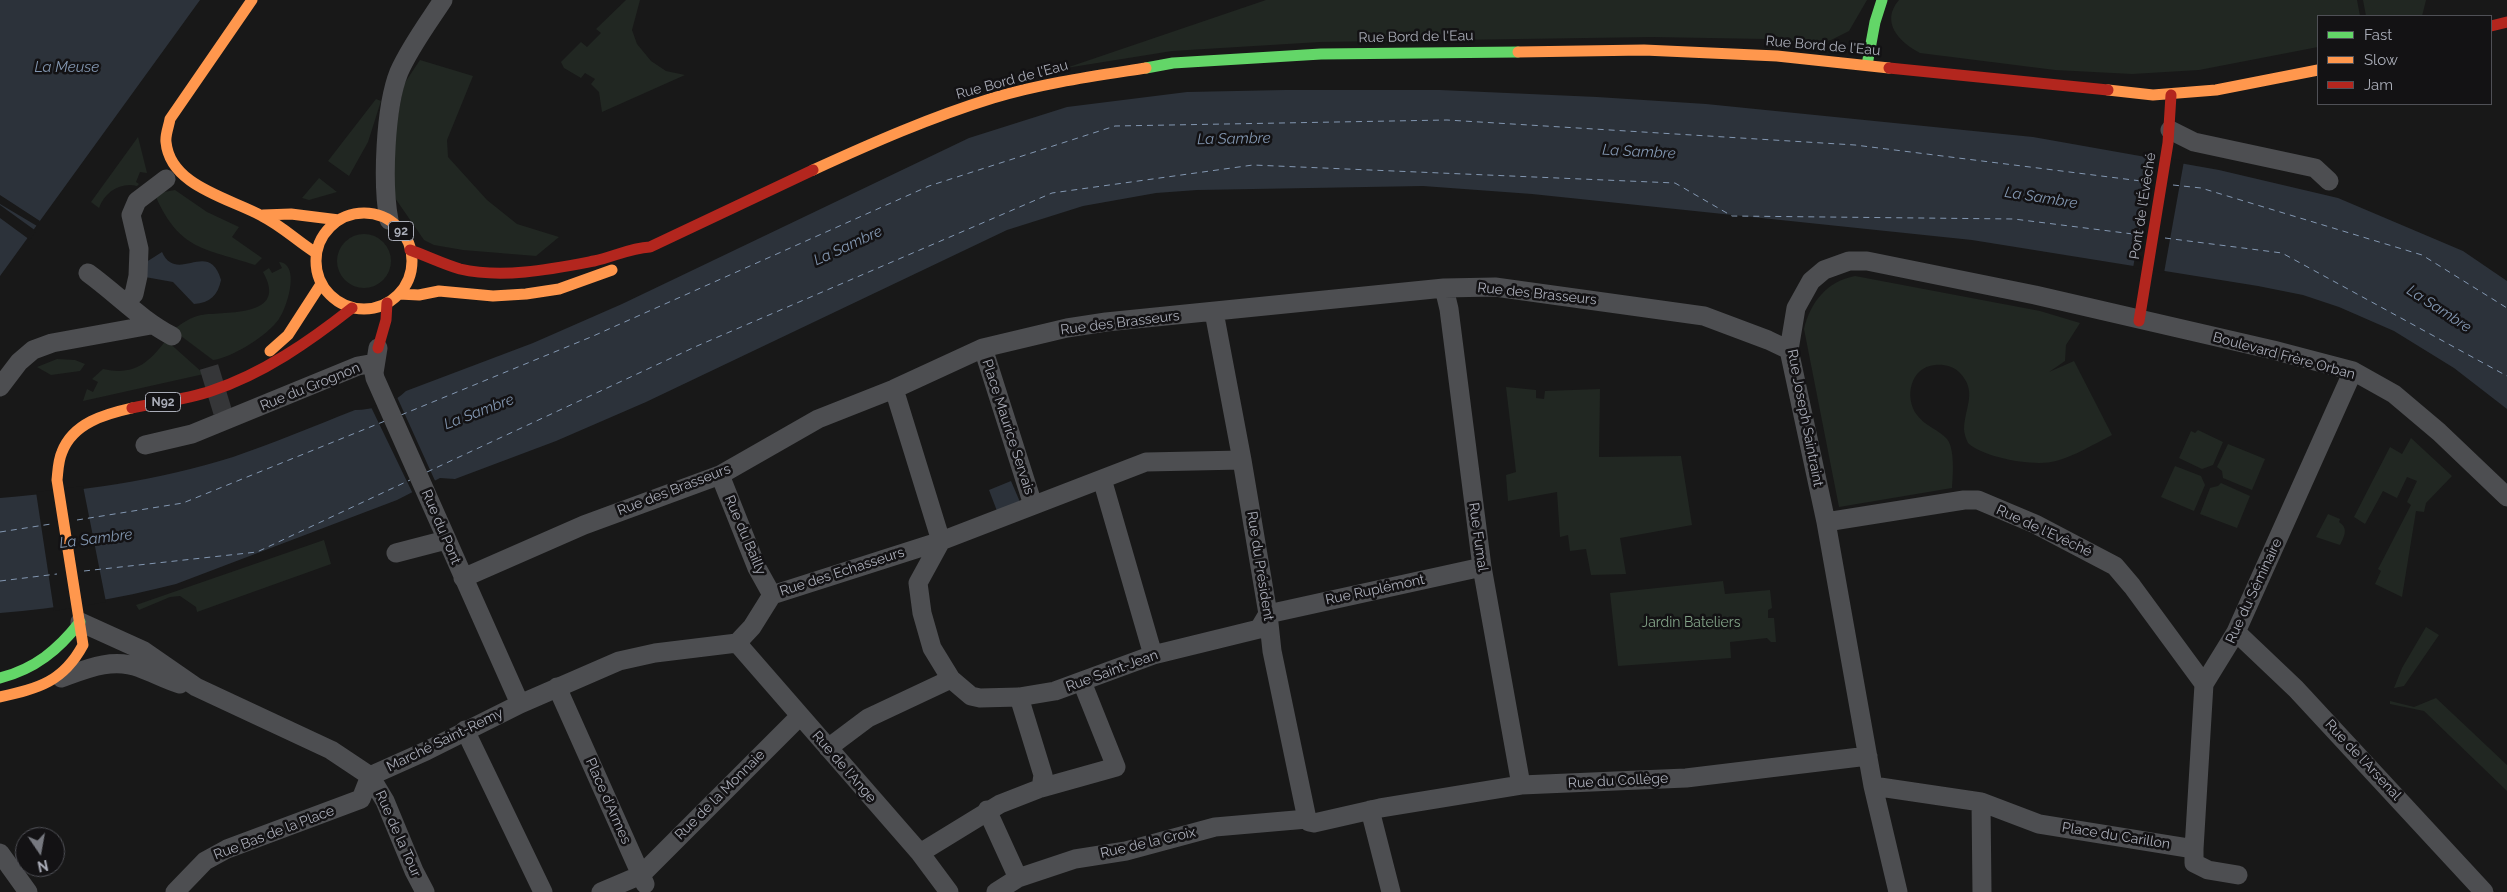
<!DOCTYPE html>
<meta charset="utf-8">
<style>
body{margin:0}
#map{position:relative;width:2507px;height:892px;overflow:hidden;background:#181818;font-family:Raleway,sans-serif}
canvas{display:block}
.legend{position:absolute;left:2317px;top:15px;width:175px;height:90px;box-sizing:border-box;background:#131214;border:1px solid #4f5056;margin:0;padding:6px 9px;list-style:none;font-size:15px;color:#aaadb8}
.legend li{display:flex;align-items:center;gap:10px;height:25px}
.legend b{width:25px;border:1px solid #4f5056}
.north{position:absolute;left:15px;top:827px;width:50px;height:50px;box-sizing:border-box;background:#131214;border:1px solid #4f5056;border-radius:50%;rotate:168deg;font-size:14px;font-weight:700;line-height:20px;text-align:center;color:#aaadb8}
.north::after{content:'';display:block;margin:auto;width:18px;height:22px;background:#777980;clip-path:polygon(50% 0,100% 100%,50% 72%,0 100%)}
</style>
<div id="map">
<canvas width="2507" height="892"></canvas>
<ul class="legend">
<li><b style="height:6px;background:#63d668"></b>Fast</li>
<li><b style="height:6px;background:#ff974d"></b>Slow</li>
<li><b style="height:6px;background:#b3261e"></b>Jam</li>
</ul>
<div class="north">N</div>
</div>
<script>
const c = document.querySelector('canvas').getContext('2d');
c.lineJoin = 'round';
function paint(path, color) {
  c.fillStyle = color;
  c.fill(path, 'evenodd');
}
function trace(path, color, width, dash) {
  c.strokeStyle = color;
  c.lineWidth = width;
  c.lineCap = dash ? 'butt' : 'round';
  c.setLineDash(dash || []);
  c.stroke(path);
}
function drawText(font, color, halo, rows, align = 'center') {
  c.font = font + ' Raleway,sans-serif';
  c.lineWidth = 5;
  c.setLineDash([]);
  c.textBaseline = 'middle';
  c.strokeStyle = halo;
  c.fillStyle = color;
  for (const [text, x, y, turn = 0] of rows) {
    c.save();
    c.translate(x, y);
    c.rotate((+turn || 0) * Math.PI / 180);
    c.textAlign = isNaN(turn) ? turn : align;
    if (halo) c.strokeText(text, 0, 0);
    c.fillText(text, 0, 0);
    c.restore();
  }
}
const green = new Path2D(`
 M 626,0 L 640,0 L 632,30 L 637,44 L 651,61 L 666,71 L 685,75 L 602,112 L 599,92 L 591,84 L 595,79 L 585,73 L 581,78 L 564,68 L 561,62 L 581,42 L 587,47 L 601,33 L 596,29 Z
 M 1266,0 L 1867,0 L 1849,31 L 1831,40 L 1817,43 L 1766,39 L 1652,37 L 1320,42 L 1172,51 L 1066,68 Z
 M 1899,0 L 2357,0 L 2360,16 L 2318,16 L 2318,47 L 2199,70 L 2132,74 L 2055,70 L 1920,53 C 1899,42 1880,22 1899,0 Z
 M 2363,0 L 2426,0 L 2422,16 L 2366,16 Z
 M 420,60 L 473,76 L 447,140 L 448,157 L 487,200 L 517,224 L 559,237 L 536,256 L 463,250 L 434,245 L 424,240 L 395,198 L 393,179 L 396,126 L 404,84 Z
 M 376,99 L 381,101 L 368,142 L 349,176 L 328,161 Z
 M 138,137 L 147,173 L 140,172 L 136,182 L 139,184 L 137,186 C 120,182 105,192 99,208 L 91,202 Z
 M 319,178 L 337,192 L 309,200 L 302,198 Z
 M 175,190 L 207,212 L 239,227 L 232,237 L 262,258 L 255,265 C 205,248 180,251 156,197 L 164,192 Z
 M337 261a27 27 0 1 1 54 0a27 27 0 1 1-54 0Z
 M 279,262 C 301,264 287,308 279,319 C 268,335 232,358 213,360 L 173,330 C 182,323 191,317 201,315 C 226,311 289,318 263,272 L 269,268 L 272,273 L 282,268 Z
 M 1855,276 L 2040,311 L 2080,323 L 2066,345 L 2065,361 L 2049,372 L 2074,361 L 2112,435 C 2094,444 2075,456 2056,461 C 2035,467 1984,458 1968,443 C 1966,439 1964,433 1964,429 C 1965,406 1978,391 1959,372 C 1953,366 1943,364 1935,365 C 1910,367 1904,398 1917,415 C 1925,426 1939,430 1947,439 C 1955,449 1953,475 1952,488 L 1839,507 L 1804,329 C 1810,303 1827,281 1855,276 Z
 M 166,340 L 204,374 L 83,401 L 87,389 L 93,392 L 98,382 L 92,379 L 103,369 C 134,376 149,363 166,340 Z
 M 57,359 L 75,360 L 85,364 L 80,371 L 51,375 L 37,367 Z
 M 1506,387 L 1536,390 L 1536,398 L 1544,399 L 1545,391 L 1600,389 L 1599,457 L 1681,456 L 1692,525 L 1620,538 L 1626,574 L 1591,575 L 1586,549 L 1570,551 L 1568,535 L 1560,537 L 1557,492 L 1508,501 L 1506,475 L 1516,472 Z
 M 2198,430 L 2223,442 L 2213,465 L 2202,469 L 2179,458 L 2191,431 L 2195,433 Z
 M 2411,438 L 2452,476 L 2426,503 L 2424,512 L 2416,511 L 2402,597 L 2375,584 L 2381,571 L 2378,569 L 2411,505 L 2407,502 L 2417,481 L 2407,477 L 2397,498 L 2383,491 L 2365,524 L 2354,517 L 2390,447 L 2402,454 Z
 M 2228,444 L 2265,459 L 2252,490 L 2223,478 L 2222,471 L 2217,467 Z
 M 2175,466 L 2201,476 L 2205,485 L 2194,511 L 2161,497 Z
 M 2221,483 L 2250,496 L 2237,528 L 2200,514 L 2210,488 L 2218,486 Z
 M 2328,514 L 2340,519 L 2339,522 C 2349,528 2344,537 2340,545 L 2316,537 Z
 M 324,540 L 331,564 L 197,612 L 196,607 L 180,596 L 170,597 L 139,610 L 136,605 Z
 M 1723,581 L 1725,594 L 1770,590 L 1772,608 L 1768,610 L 1768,618 L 1774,618 L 1776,642 L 1771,642 L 1767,638 L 1730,642 L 1731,658 L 1618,666 L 1610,593 Z
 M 2426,627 L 2439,635 L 2404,686 L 2394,688 L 2402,668 Z
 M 2436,698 L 2507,765 L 2507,791 L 2424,711 L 2390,704 L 2390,701 L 2414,707 Z`);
const water = new Path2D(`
 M 0,0 L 200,0 L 0,276 Z
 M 1285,90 L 1440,90 L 1597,97 L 1706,104 L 2033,137 L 2219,170 L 2338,198 L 2463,251 L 2507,281 L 2507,409 L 2454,368 L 2394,331 L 2339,307 L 2303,295 L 2258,286 L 1972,240 L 1532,194 L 1423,186 L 1197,190 L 1156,193 L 1083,206 L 1007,230 L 646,402 L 556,441 L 455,479 L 440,478 L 397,500 L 176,584 C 118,599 60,608 0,613 L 0,498 C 78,491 158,481 233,457 C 274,443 314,426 355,410 C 373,410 393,404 406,391 L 533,343 L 622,304 L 969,138 L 1067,107 L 1187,92 Z
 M 162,252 C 177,285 209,238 221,280 C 218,295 210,303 194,304 L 173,282 L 145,277 L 140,266 Z
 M 1011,481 L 1020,502 L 997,511 L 989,490 Z`);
const pier = new Path2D(`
 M 2153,155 L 2184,161 L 2164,273 L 2133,268 Z
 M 0,195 L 40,221 L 37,226 L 0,204 Z
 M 0,205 L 36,231 L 30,240 L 0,218 Z
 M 397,397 L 436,483 L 413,494 L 371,407 Z
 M 83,486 L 106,602 L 54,611 L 36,492 Z`);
const ferry = new Path2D(`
 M 2173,185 L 2201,188 L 2422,255 L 2507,308
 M 2165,238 L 2282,253 L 2507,376
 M 401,415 L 591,337 L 929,186 L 1115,126 L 1447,120 L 1855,145 L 2149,182
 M 427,472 L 697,346 L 1052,193 L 1253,165 L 1675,183 L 1732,216 L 2014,219 L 2141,235
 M 77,520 L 183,503 L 385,421
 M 0,532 L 51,524
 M 84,571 L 257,552 L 410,480
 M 0,581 L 57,574`);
const streetTunnel = new Path2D(`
 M 209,367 L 223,413`);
const street = new Path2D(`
 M 2170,130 L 2194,142 L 2315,168 L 2329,181
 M 389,220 C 382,184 385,107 399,72 C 410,47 428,23 443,0
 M 88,273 C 117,294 141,320 172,336
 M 1444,288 L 1449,309 L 1482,567 L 1521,785
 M 126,302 L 134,294 L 138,276 L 139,249 L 131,215 L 137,201 L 166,179
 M 1214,312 L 1242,460 L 1268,614 L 1272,651 L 1307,819
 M 378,348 L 374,373 L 375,378 L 520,704
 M 983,348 L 1033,505
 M 0,387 L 19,362 L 33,350 L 52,343 L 151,325
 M 894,389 L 941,541
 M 145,445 L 192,434 L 358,366 L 375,363
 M 720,475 L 757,568 L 772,595
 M 1102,479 L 1153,655
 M 1826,522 L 1964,500 L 1978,500 L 2035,524 L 2115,566 L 2132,586 L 2204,684
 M 941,541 L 918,583 L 922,613 L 932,648 L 951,679 L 971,696 L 980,698 L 1019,697 L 1055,691 L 1153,655 L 1259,629 L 1268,614 L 1482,567
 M 396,553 L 446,540
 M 463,578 L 584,525 L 720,475 L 818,419 L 894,389 L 983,348 L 1067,328 L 1106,322 L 1444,288 L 1495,287 L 1704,316 L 1768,340 L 1789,350
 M 80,622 L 144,651 L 196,687 L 331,750 L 370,776 L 385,801 L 414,871 L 425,892
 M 2236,632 L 2296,689 L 2484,892
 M 737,643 L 752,627 L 772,595 L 941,541 L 1146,462 L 1242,460
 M 737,643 L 920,853 L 949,892
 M 61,678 C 86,669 113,657 140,668 C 154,673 166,680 180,684
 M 557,687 L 645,884
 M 1019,697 L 1043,775 L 1041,788
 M 465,730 L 543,892
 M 828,748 L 868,718 L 951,679
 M 370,776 L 426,751 L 520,704 L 619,661 L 655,653 L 737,643
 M 1873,786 L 1981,802 L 1982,892
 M 1981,802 L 2039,824 L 2194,849 L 2194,863 L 2208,870 L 2238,875
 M 987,810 L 1018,878
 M 1370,810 L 1391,892
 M 1307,819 L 1309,822 L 1314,823 L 1380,808 L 1521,785 L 1686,778 L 1868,756
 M 2194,849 L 2204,684 L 2236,632 L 2353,371
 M 0,853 L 28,892
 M 920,853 L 1000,804 L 1041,788 L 1116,767 L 1082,682
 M 175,892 L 205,861 L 227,849 L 361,799 L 370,776
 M 601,892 L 641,875 L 800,716
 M 996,892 L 1018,878 L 1075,859 L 1126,851 L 1215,827 L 1307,819
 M 1898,892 L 1873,786 L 1826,522 L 1789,350 L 1796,308 L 1811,281 L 1824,270 L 1849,261 L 1867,261 L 2035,295 L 2273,350 L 2353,371 L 2394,394 L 2439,432 L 2507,497`);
const fast = new Path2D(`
 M 1867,65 L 1875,22 L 1882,0
 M 1146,68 L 1173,63 L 1321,54 L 1518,52
 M 0,678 C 35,669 58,650 80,622`);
const slow = new Path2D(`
 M 252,0 L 170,119 C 169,126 165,135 166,142 C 170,186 229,198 262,216 C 282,226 297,241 316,253
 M 1518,52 L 1644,50 L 1777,56 L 1889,68
 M 2108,90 L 2153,95 L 2216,90 L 2318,70
 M 813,170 C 872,143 931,117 993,98 C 1043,83 1095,76 1146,68
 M316 261a48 48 0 1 1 96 0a48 48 0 1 1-96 0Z
 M 263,215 L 291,214 L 339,220
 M 399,294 L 419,295 L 439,291 L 493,296 L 526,294 L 559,289 L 612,270
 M 270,351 L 288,335 L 321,284
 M 0,697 C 39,688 63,682 83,645 L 57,480 C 58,471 58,461 62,452 C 73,423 105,414 132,408`);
const jam = new Path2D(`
 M 2491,26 L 2507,22
 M 1889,68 L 2108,90
 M 410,250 C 427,256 443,264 460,269 C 503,279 552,269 594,261 C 613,257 630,248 650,247 L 813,170
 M 2139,321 L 2168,143 L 2171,95
 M 378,348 L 386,320 L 387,303
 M 132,408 C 159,402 185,400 211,391 C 263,374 310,341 352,308`);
const shields = [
 [401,231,25],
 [163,402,35]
];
const shieldNames = [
 ["92",401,231],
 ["N92",163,402]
];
const streetNames = [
 ["Rue Bord de l'Eau",1416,37,-1],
 ["Rue Bord de l'Eau",1823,46,5],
 ["Rue Bord de l'Eau",1012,80,-15],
 ["Pont de l'Évêché",2143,206,-81],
 ["Rue des Brasseurs",1537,294,6],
 ["Rue des Brasseurs",1120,323,-7],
 ["Boulevard Frère Orban",2284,356,15],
 ["Rue du Grognon",310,387,-22],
 ["Rue Joseph Saintraint",1805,418,79],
 ["Place Maurice Servais",1008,427,72],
 ["Rue des Brasseurs",674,490,-21],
 ["Rue du Pont",441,527,67],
 ["Rue de l'Evêché",2044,531,25],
 ["Rue du Bailly",745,535,67],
 ["Rue Fumal",1478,537,82],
 ["Rue du Président",1260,566,81],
 ["Rue des Echasseurs",842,572,-18],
 ["Rue Ruplémont",1375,590,-12],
 ["Rue du Séminaire",2254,591,-65],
 ["Rue Saint-Jean",1112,671,-20],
 ["Marché Saint-Remy",445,740,-26],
 ["Rue de l'Arsenal",2363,760,47],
 ["Rue de l'Ange",844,767,49],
 ["Rue du Collège",1618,781,-3],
 ["Rue de la Monnaie",720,795,-45],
 ["Place d'Armes",608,801,66],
 ["Rue Bas de la Place",274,833,-21],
 ["Rue de la Tour",398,834,66],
 ["Place du Carillon",2116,836,9],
 ["Rue de la Croix",1148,843,-13]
];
const parkNames = [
 ["Jardin Bateliers",1691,623]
];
const waterNames = [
 ["La Meuse",67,67],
 ["La Sambre",1234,139,-1],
 ["La Sambre",1639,152,3],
 ["La Sambre",2041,198,9],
 ["La Sambre",848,246,-25],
 ["La Sambre",2439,309,33],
 ["La Sambre",479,412,-21],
 ["La Sambre",96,539,-7]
];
paint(green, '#212722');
paint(water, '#2c323a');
paint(pier, '#181818');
trace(ferry, '#8397b1', 1, [6, 5]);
trace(streetTunnel, '#353638', 19, [19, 9]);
trace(street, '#4d4e51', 19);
trace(fast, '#63d668', 11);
trace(slow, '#ff974d', 11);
trace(jam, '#b3261e', 11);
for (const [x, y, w] of shields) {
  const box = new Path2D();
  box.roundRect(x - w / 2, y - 9.5, w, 19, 4);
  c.fillStyle = '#131214';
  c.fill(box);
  trace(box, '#aaadb8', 1);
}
drawText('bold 12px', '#aaadb8', null, shieldNames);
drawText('14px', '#aaadb8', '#131214', streetNames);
drawText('14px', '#82a287', '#131214', parkNames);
drawText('italic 15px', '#8397b1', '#131214', waterNames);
</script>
